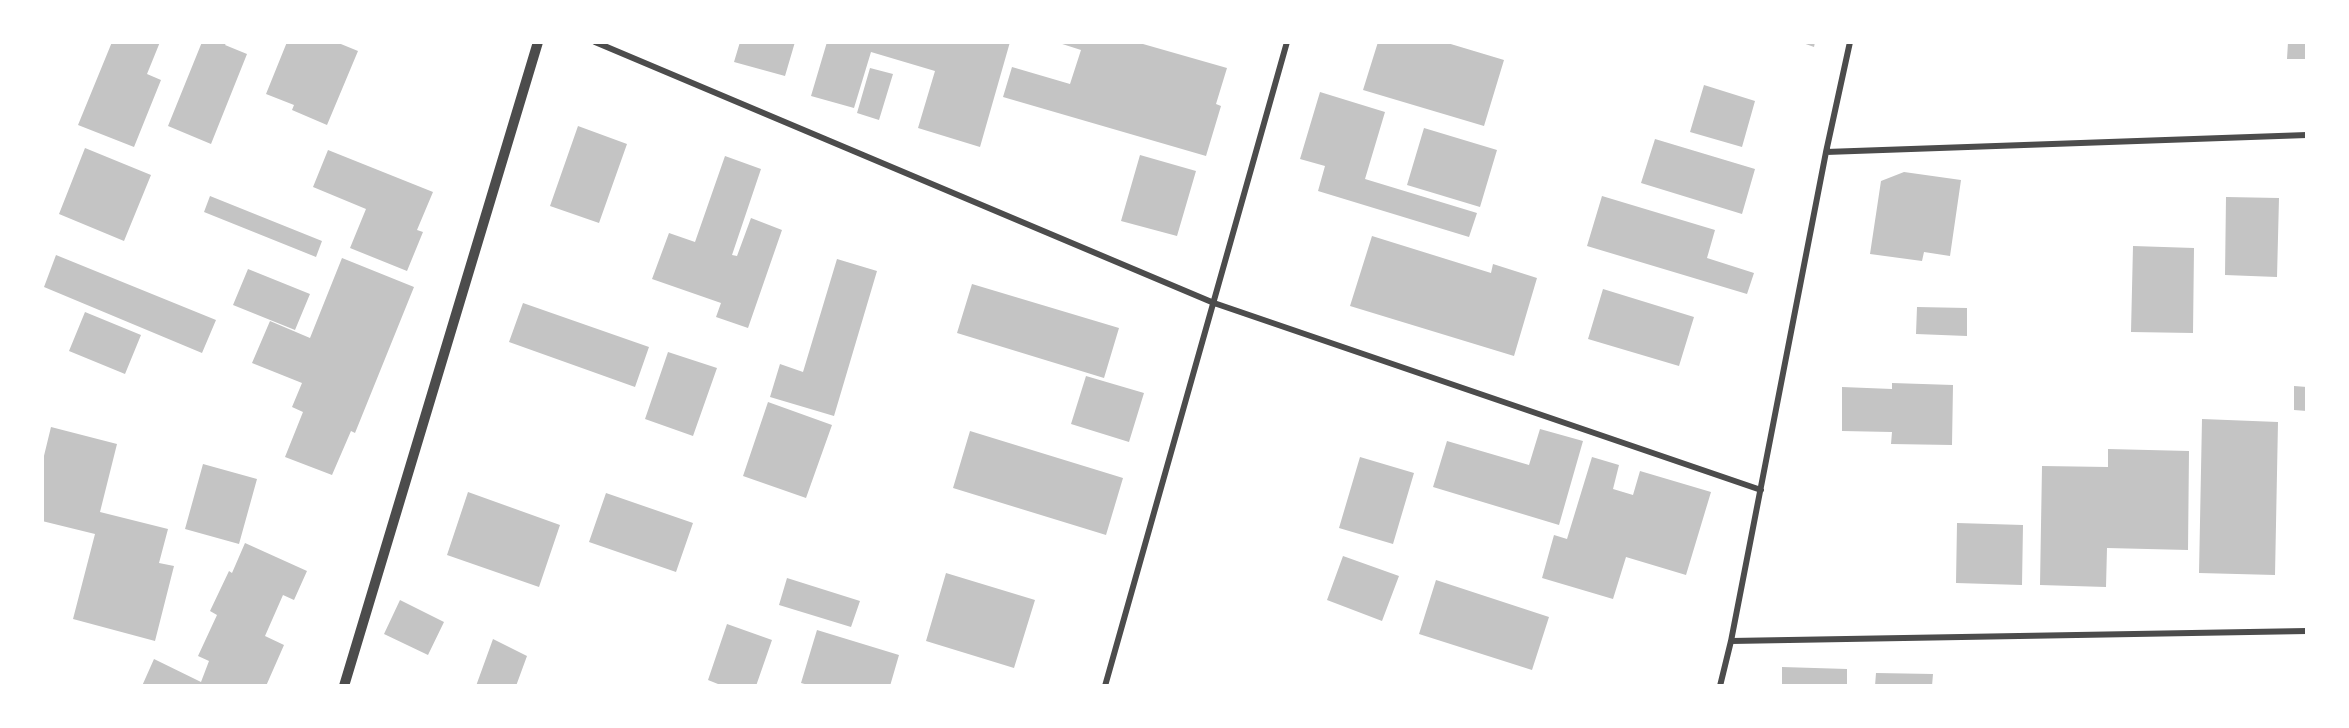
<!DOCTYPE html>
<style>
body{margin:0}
#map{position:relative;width:2349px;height:728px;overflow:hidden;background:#fff;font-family:Spectral,serif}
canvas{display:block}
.frame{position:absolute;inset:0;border:44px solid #fff;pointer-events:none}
</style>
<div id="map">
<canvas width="2349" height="728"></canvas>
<div class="frame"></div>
</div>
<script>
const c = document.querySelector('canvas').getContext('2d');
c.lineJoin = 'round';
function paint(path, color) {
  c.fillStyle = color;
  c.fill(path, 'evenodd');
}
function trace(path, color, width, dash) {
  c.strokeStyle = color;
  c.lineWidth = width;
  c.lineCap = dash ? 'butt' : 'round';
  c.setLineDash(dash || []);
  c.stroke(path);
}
const building = new Path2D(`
 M 112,42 L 160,42 L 147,74 L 161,80 L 134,147 L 78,125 Z
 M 202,42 L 227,42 L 225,45 L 247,54 L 211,144 L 168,126 Z
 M 287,42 L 336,42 L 358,51 L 327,125 L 292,110 L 294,105 L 266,94 Z
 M 740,42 L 795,42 L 785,76 L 734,62 Z
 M 827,42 L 1010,42 L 980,147 L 918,128 L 935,71 L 871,52 L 854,108 L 811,96 Z
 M 1056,42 L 1136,42 L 1227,68 L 1216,104 L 1221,106 L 1206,156 L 1003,97 L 1012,67 L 1070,84 L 1081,50 Z
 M 1378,42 L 1444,42 L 1504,60 L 1484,126 L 1363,90 Z
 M 1800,42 L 1815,42 L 1814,47 Z
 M 2288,42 L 2307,42 L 2307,59 L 2287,59 Z
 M 870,68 L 893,74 L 879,120 L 857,113 Z
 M 1704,85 L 1755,101 L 1742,147 L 1690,132 Z
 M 1320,92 L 1385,112 L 1365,179 L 1477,213 L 1469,237 L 1318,191 L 1325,166 L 1300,159 Z
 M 578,126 L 627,144 L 599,223 L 550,206 Z
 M 1424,128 L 1497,150 L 1480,207 L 1407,185 Z
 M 1655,139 L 1755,169 L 1742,214 L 1641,183 Z
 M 85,148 L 151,175 L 124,241 L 59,214 Z
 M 328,150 L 433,192 L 417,230 L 423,232 L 407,271 L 350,248 L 366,209 L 313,187 Z
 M 1140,155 L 1196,171 L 1177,236 L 1121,221 Z
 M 725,156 L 761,169 L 732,255 L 737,256 L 751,218 L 782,230 L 748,328 L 716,317 L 721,303 L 652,279 L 669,233 L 695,242 Z
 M 1904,172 L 1961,180 L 1950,256 L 1924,252 L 1922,261 L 1870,254 L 1881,181 Z
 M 210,196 L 322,241 L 316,257 L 204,212 Z
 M 1602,196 L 1715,230 L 1707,258 L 1754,273 L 1747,294 L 1587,246 Z
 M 2226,197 L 2279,198 L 2277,277 L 2225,275 Z
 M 1372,236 L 1491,273 L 1493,264 L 1537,278 L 1514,356 L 1350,306 Z
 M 2133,246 L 2194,248 L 2193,333 L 2131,332 Z
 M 56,255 L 216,320 L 202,353 L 44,287 Z
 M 342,258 L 414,287 L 355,433 L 351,431 L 332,475 L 285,457 L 303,412 L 292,407 L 302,383 L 252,363 L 270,321 L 310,338 Z
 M 837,259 L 877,271 L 834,416 L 770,397 L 780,364 L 803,372 Z
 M 248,269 L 310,294 L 295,330 L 233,305 Z
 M 2305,277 L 2307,278 L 2307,296 L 2305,296 Z
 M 972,284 L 1119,328 L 1104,378 L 957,333 Z
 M 1603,289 L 1694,317 L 1679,366 L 1588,339 Z
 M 523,303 L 649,347 L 635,387 L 509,342 Z
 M 1917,307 L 1967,308 L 1967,336 L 1916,334 Z
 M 85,312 L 141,335 L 125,374 L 69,351 Z
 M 668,352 L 717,368 L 693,436 L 645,419 Z
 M 1086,376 L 1144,393 L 1129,442 L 1071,424 Z
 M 1892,383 L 1953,385 L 1952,445 L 1891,444 L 1892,432 L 1842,431 L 1842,387 L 1892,389 Z
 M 2294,386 L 2307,387 L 2307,411 L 2294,410 Z
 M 768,402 L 832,425 L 806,498 L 743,476 Z
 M 2202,419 L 2278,422 L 2275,575 L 2199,573 Z
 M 51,427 L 117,444 L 100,512 L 168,529 L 159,563 L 174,566 L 155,641 L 73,619 L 95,534 L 42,521 L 42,464 Z
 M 1540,429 L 1583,441 L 1559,525 L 1433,487 L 1447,441 L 1529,465 Z
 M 970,431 L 1123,478 L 1106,535 L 953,488 Z
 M 2108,449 L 2189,451 L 2188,550 L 2107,548 L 2106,587 L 2040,585 L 2042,466 L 2108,467 Z
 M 1360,457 L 1414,473 L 1393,544 L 1339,528 Z
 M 1592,457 L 1619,465 L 1613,489 L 1633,495 L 1640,471 L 1711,492 L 1686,575 L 1626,557 L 1613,599 L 1542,578 L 1554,535 L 1567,539 Z
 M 203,464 L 257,479 L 239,544 L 185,529 Z
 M 468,492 L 560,525 L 539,587 L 447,555 Z
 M 606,493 L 693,523 L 676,572 L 589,542 Z
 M 1957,523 L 2023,525 L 2022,585 L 1956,583 Z
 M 245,543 L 307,571 L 294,600 L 283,595 L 265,636 L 284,645 L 266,686 L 142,686 L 154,659 L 201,682 L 209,661 L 198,656 L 217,615 L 210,611 L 229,571 L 232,573 Z
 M 1343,556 L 1399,576 L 1382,621 L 1327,600 Z
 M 946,573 L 1035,600 L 1014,668 L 926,641 Z
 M 787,578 L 860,601 L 851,627 L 779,605 Z
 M 1436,580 L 1549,617 L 1532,670 L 1419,634 Z
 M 400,600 L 444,622 L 428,655 L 384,634 Z
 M 727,624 L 772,640 L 756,686 L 723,686 L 708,680 Z
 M 817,630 L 899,655 L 890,686 L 812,686 L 801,683 Z
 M 493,639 L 527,656 L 516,686 L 476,686 Z
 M 1782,667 L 1847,669 L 1847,686 L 1782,686 Z
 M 1876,673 L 1933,674 L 1932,686 L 1875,686 Z`);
const minor = new Path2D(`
 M 595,42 L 1214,303 L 1761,490
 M 1826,152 L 2307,135
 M 1731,641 L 2307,631
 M 1105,686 L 1287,42
 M 1720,686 L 1731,641 L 1826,152 L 1850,42`);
const tertiary = new Path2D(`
 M 344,686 L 538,42`);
paint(building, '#c4c4c4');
trace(minor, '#4c4c4c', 6);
trace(tertiary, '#4c4c4c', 10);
</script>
